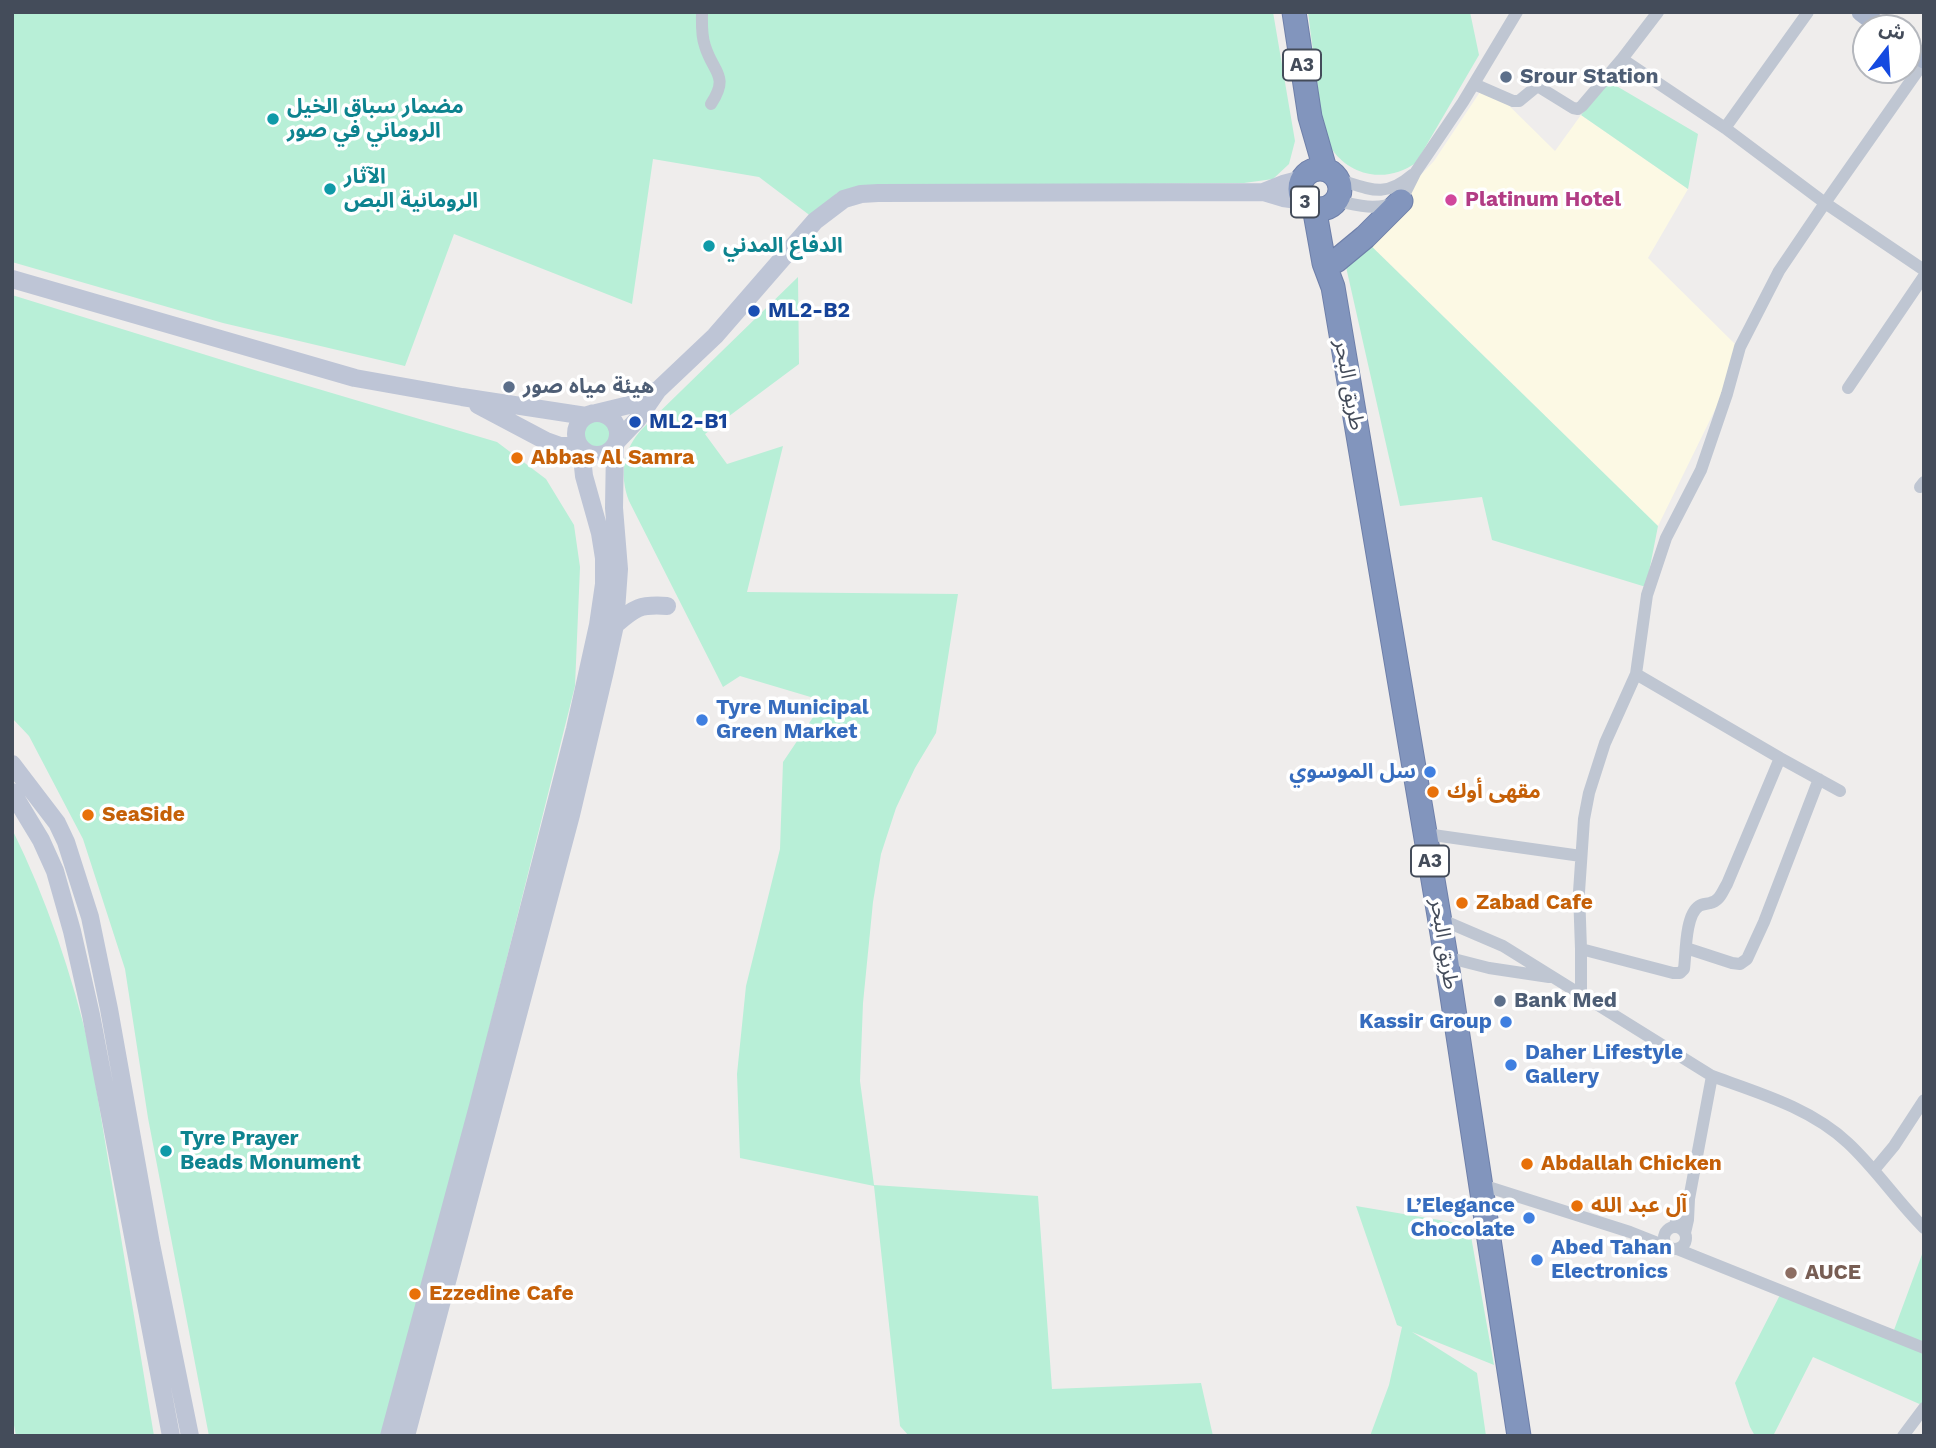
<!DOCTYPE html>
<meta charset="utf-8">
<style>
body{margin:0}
#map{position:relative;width:1936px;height:1448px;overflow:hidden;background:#efedec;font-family:"Work Sans","Noto Sans Arabic",sans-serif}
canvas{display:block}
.frame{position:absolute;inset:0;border:14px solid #444c5a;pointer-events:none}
.north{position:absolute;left:1852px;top:14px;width:70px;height:70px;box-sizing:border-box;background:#fff;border:2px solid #b4b7bd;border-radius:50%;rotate:17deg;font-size:19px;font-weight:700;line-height:28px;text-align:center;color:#444c5a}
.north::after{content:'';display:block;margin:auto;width:24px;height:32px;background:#154ae0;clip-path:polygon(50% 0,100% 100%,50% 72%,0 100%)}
</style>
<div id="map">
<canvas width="1936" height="1448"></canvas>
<div class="frame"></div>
<div class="north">ش</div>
</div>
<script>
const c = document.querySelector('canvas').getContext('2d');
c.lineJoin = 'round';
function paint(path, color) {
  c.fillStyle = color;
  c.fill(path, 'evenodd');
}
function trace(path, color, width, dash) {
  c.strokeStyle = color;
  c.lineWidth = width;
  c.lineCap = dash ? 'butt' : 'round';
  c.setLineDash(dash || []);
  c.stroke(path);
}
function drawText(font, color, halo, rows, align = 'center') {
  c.font = font + ' "Work Sans","Noto Sans Arabic",sans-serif';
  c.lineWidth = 7;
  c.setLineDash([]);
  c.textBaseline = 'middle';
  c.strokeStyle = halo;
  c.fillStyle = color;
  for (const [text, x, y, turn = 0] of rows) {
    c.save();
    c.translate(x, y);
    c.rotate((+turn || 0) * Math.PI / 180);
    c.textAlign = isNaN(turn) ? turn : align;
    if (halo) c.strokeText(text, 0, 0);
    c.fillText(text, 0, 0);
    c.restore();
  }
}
const commercial = new Path2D(`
 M 1486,83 L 1555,151 L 1581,115 L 1688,189 L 1648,258 L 1738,347 L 1736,367 L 1658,526 L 1362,237 L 1434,161 Z`);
const green = new Path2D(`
 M 12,12 L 1273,12 L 1295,141 L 1289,164 L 1273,179 L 1244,183 L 869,186 L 837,193 L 812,217 L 759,177 L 653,159 L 632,304 L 454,234 L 405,366 L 223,323 L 12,262 Z
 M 1308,12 L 1470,12 L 1479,55 L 1416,163 C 1402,172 1387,177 1370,174 C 1352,171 1335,158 1328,142 C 1321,125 1320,106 1318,88 C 1315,63 1311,38 1308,12 Z
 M 1608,81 L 1698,134 L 1688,189 L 1581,115 Z
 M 1362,237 L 1658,526 L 1646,587 L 1492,540 L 1482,497 L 1400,506 L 1344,258 Z
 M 798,277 L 799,364 L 705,434 L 727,464 L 783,446 L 747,592 L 958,594 L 936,733 L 915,768 L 896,808 L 881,854 L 873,902 L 863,1003 L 860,1081 L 874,1185 L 1038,1196 L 1052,1389 L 1201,1383 L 1213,1436 L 909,1436 L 900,1426 L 874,1186 L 740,1158 L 737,1074 L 746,986 L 780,849 L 783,762 L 824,701 L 740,676 L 723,687 L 629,501 C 619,474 623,449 643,428 Z
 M 12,295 L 261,372 L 497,442 L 546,479 L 574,525 L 580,567 L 575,686 L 424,1289 L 385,1436 L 209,1436 L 148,1118 L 125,969 L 83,839 L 29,736 L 12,718 Z
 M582 433a15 15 0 1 1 30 0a15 15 0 1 1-30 0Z
 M 12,829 C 47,900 72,974 90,1051 L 154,1436 L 16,1436 L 12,1414 Z
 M 1356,1206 L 1469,1225 L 1494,1365 L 1412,1332 L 1477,1373 L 1486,1436 L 1370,1436 L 1389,1385 L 1402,1327 L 1397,1325 Z
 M 1924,1249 L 1924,1406 L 1813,1357 L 1773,1436 L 1755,1436 L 1750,1427 L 1735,1383 L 1783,1289 L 1894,1330 Z`);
const street = new Path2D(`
 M 702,12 C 702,24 701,35 705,46 C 713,73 730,75 711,104
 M 1622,59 L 1725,128 L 1825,203 L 1924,270
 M 1474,84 L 1513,101 L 1519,101 L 1536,87 L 1539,87 L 1573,108 L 1578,109 L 1582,106 L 1622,59 L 1658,12
 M 1725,128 L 1808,12
 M 1337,179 C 1370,189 1384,199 1412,175
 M 1336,201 C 1362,206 1375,211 1401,201 L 1415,173 L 1463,102 L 1517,12
 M 1848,388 L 1924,276
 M 1920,487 L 1924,482
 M 1636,674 L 1780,758 L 1840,791
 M 1426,834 L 1581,856
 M 1440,919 L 1503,946 L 1712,1076 C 1759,1093 1811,1108 1848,1143 C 1876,1169 1897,1201 1924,1228
 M 1686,948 L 1732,963 L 1740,964 L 1747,959 L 1764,922 L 1819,779
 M 1581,949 L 1673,973 L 1680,973 L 1684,969 C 1686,954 1685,915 1699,906 C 1702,904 1706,904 1710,903 C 1720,901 1722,892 1727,884 L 1780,758
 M 1446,957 L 1489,968 L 1549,977
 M 1581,996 L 1581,949 L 1579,892 L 1584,819 L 1589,793 L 1605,743 L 1636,674 L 1647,595 L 1666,538 L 1701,470 L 1727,394 L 1740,347 L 1779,271 L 1825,203 L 1924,62
 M 1874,1170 L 1894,1146 L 1924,1100
 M 1482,1185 L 1630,1232 L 1668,1247
 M 1674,1227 L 1680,1211 L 1689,1199
 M1664 1238a11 11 0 1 1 22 0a11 11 0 1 1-22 0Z
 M 1685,1233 L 1688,1220 L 1689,1199 L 1712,1076
 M 1677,1249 L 1924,1348
 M 1903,1436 L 1924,1408`);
const secondary = new Path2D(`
 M 1263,192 L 1283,184 L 1302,179
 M 12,279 L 355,378 L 462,397 L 586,416
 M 478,405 L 546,441 L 560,446 L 579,446
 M576 434a21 21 0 1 1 42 0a21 21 0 1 1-42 0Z
 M 596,413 L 629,405 L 654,391
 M 618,440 L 638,419 L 658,390 L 715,336 L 815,221 L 844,199 L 861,194 L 878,193 L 1263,192 L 1283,198 L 1305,201
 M 615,625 C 635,608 639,604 667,606
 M 12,764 L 57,823 L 66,842 L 90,917 L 109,1009 L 151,1244 L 190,1436
 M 12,792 L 41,840 L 55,871 L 72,931 L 91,1015 L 171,1436
 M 389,1436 L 478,1106 L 555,807 L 575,729 L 598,625 L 604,584 L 604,558 L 600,533 L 584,476 L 581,448
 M 406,1436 L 571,815 L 605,671 L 615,625 L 619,569 L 614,508 L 615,447`);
const primary = new Path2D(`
 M 1861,12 L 1882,28
 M 1908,47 L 1924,59`);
const highway = new Path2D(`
 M 1294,12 L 1310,117 L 1325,169
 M1300 189a20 20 0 1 1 40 0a20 20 0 1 1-40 0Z
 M 1314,207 L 1324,263 L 1333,287 L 1446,957 L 1519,1436
 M 1336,261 L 1365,237 L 1401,201`);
const markers = [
 [1506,77,7,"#5c6f8a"],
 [273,119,7,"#0f9aa8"],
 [330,189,7,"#0f9aa8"],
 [1451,200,7,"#d1479c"],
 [709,246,7,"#0f9aa8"],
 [754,311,7,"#1a4fb4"],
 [509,387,7,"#5c6f8a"],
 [635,422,7,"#1a4fb4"],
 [517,458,7,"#e8710a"],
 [702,720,7,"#3f7fe0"],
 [1430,772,7,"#3f7fe0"],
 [1433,792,7,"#e8710a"],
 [88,815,7,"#e8710a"],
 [1462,903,7,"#e8710a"],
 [1500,1001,7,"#5c6f8a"],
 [1506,1022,7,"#3f7fe0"],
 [1511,1065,7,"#3f7fe0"],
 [166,1151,7,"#0f9aa8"],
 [1527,1164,7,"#e8710a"],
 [1577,1206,7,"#e8710a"],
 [1529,1218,7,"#3f7fe0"],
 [1537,1260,7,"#3f7fe0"],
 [1791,1273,7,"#8d6e63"],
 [415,1294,7,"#e8710a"]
];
const shields = [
 [1302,65,38],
 [1305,202,28],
 [1430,861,38]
];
const shieldNames = [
 ["A3",1302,65],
 ["3",1305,202],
 ["A3",1430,861]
];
const serviceNames = [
 ["Srour Station",1520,77],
 ["هيئة مياه صور",523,387],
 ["Bank Med",1514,1001]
];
const cultureNames = [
 ["مضمار سباق الخيل",287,107],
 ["الروماني في صور",287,131],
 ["الآثار",344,177],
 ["الرومانية البص",344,201],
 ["الدفاع المدني",723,246],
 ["Tyre Prayer",180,1139],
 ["Beads Monument",180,1163]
];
const hotelNames = [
 ["Platinum Hotel",1465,200]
];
const transitNames = [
 ["ML2-B2",768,311],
 ["ML2-B1",649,422]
];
const streetNames = [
 ["طريق البحر",1349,385,80],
 ["طريق البحر",1444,944,81]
];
const foodNames = [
 ["Abbas Al Samra",531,458],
 ["مقهى أوك",1447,792],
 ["SeaSide",102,815],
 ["Zabad Cafe",1476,903],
 ["Abdallah Chicken",1541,1164],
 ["آل عبد الله",1591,1206],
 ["Ezzedine Cafe",429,1294]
];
const shopNames = [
 ["Tyre Municipal",716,708],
 ["Green Market",716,732],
 ["سل الموسوي",1416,772,"right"],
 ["Kassir Group",1492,1022,"right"],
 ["Daher Lifestyle",1525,1053],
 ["Gallery",1525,1077],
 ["L’Elegance",1515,1206,"right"],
 ["Chocolate",1515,1230,"right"],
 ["Abed Tahan",1551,1248],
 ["Electronics",1551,1272]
];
const educationNames = [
 ["AUCE",1805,1273]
];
paint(commercial, '#fcf9e4');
paint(green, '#b8efd7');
trace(highway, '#6e7fa9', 25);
trace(street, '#bfc6d2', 12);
trace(secondary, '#bec5d6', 18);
trace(primary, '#abb6cc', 19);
trace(highway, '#8295bd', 23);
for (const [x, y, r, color] of markers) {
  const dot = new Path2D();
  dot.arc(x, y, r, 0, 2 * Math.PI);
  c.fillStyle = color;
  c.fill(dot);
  trace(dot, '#fff', 2.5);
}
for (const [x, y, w] of shields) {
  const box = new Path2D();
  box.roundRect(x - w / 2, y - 15.5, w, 31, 5);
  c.fillStyle = '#fff';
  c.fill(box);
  trace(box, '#444c5a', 2);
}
drawText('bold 19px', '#444c5a', null, shieldNames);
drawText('bold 21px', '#4e5e75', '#fff', serviceNames, 'left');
drawText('bold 21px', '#0d838f', '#fff', cultureNames, 'left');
drawText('bold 21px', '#b23c85', '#fff', hotelNames, 'left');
drawText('bold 21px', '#164399', '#fff', transitNames, 'left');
drawText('21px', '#444c5a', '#fff', streetNames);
drawText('bold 21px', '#c56008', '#fff', foodNames, 'left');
drawText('bold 21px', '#366cbe', '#fff', shopNames, 'left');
drawText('bold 21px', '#785e54', '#fff', educationNames, 'left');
</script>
